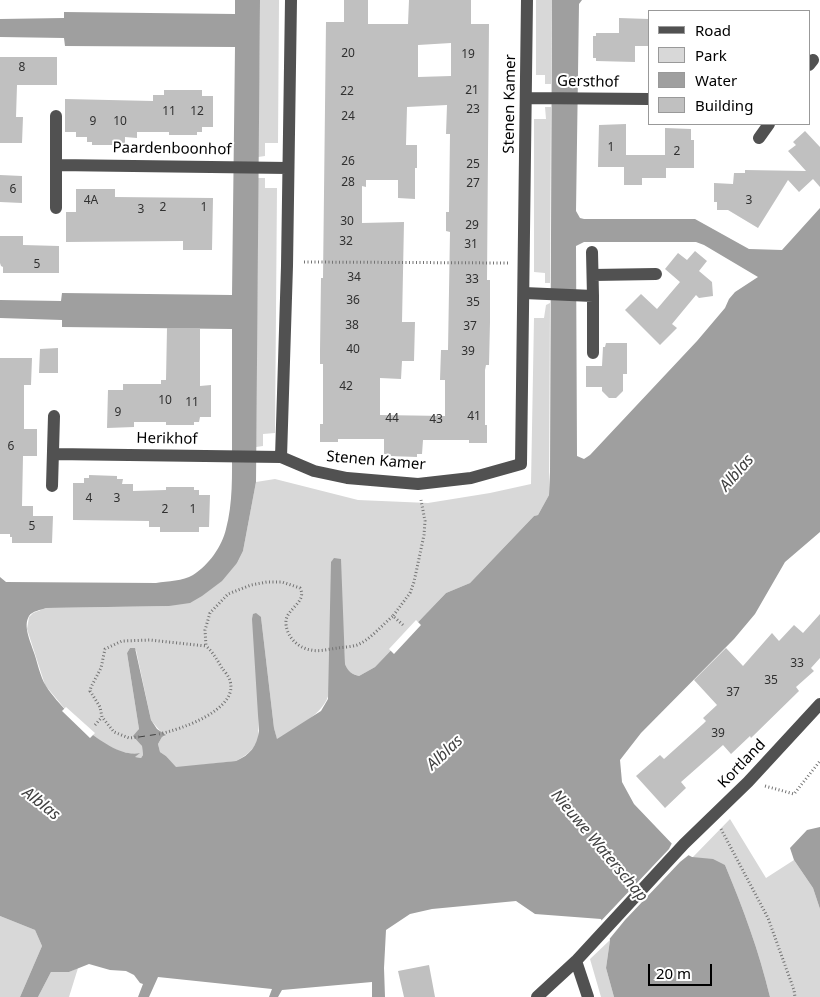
<!DOCTYPE html>
<style>
body{margin:0}
#map{position:relative;width:820px;height:997px;overflow:hidden;background:#fff;font-family:"Noto Sans",sans-serif}
canvas{display:block}
.legend{position:absolute;left:648px;top:10px;width:162px;height:115px;box-sizing:border-box;background:#fff;border:1px solid #999;margin:0;padding:6px 9px;list-style:none;font-size:15px;color:#000}
.legend li{display:flex;align-items:center;gap:10px;height:25px}
.legend b{width:25px;border:1px solid #999}
.scale{position:absolute;left:648px;top:964px;width:64px;height:22px;box-sizing:border-box;border:2px solid #000;border-top:0;padding-left:6px;font-size:15px;line-height:18px;white-space:nowrap;color:#000;-webkit-text-stroke:4px #fff;paint-order:stroke}
</style>
<div id="map">
<canvas width="820" height="997"></canvas>
<ul class="legend">
<li><b style="height:6px;background:#515151"></b>Road</li>
<li><b style="height:14px;background:#d8d8d8"></b>Park</li>
<li><b style="height:14px;background:#9f9f9f"></b>Water</li>
<li><b style="height:14px;background:#c0c0c0"></b>Building</li>
</ul>
<div class="scale">20 m</div>
</div>
<script>
const c = document.querySelector('canvas').getContext('2d');
c.lineJoin = 'round';
function paint(path, color) {
  c.fillStyle = color;
  c.fill(path, 'evenodd');
}
function trace(path, color, width, dash) {
  c.strokeStyle = color;
  c.lineWidth = width;
  c.lineCap = dash ? 'butt' : 'round';
  c.setLineDash(dash || []);
  c.stroke(path);
}
function drawText(font, color, halo, rows, align = 'center') {
  c.font = font + ' "Noto Sans",sans-serif';
  c.lineWidth = 4;
  c.setLineDash([]);
  c.textBaseline = 'middle';
  c.strokeStyle = halo;
  c.fillStyle = color;
  for (const [text, x, y, turn = 0] of rows) {
    c.save();
    c.translate(x, y);
    c.rotate((+turn || 0) * Math.PI / 180);
    c.textAlign = isNaN(turn) ? turn : align;
    if (halo) c.strokeText(text, 0, 0);
    c.fillText(text, 0, 0);
    c.restore();
  }
}
const green = new Path2D(`
 M 260,0 L 279,0 L 278,143 L 265,143 L 265,156 L 258,157 Z
 M 536,0 L 552,0 L 551,84 L 545,84 L 545,75 L 536,75 Z
 M 545,107 L 551,107 L 550,283 L 545,283 L 545,273 L 534,272 L 534,119 L 546,119 Z
 M 258,178 L 265,178 L 265,188 L 277,188 L 275,433 L 263,434 L 263,446 L 256,447 Z
 M 550,303 L 549,495 L 538,515 L 534,516 L 470,583 L 446,593 L 375,667 L 359,676 L 353,674 L 347,670 L 345,664 L 344,645 L 332,559 L 329,692 C 326,714 294,728 277,740 L 274,728 L 261,617 L 258,740 C 253,750 246,756 236,761 L 176,768 L 166,756 L 160,752 L 158,744 L 162,737 L 165,736 C 160,730 156,727 151,720 L 136,650 L 130,648 L 127,653 L 139,729 L 137,733 L 142,746 L 143,755 L 141,758 L 134,757 L 137,755 L 119,751 L 102,743 L 65,709 L 45,685 L 27,629 L 29,617 L 33,613 L 46,608 L 169,606 L 237,563 L 243,551 L 256,482 L 275,479 L 358,500 L 428,503 L 490,493 L 531,484 L 534,318 L 544,318 L 546,305 Z
 M 730,819 L 766,878 L 794,860 L 813,888 L 820,909 L 820,997 L 770,997 C 759,951 743,908 725,865 L 692,858 Z
 M 0,916 L 35,930 L 42,946 L 20,997 L 0,997 Z
 M 610,940 L 606,968 L 614,997 L 601,997 L 590,959 Z
 M 78,968 L 69,997 L 38,997 L 51,972 L 69,972 Z`);
const water = new Path2D(`
 M 235,0 L 260,0 L 256,482 L 243,551 L 237,563 L 222,581 L 202,596 L 190,603 L 169,606 L 46,608 C 41,610 32,611 29,616 C 23,626 30,640 33,650 C 37,660 40,677 46,686 C 60,708 111,760 140,753 L 135,757 L 141,758 L 143,755 L 142,746 L 133,736 L 139,729 L 127,653 L 130,648 L 135,648 L 151,720 L 157,729 L 166,735 L 162,737 L 158,744 L 160,752 L 166,756 L 176,767 L 236,761 C 250,755 257,746 259,731 L 252,619 L 253,614 L 256,613 L 261,617 L 274,728 L 277,739 L 321,711 L 328,699 L 331,562 L 334,558 L 341,559 L 345,664 C 348,672 352,674 359,676 L 375,667 L 446,593 L 470,583 L 534,516 L 538,515 L 549,495 L 550,472 L 552,0 L 582,0 L 579,4 L 576,211 L 580,218 L 584,219 L 695,219 L 749,249 L 782,250 L 820,208 L 820,532 L 785,562 L 755,614 L 734,639 L 641,733 L 620,760 L 622,782 L 634,804 L 677,849 L 692,857 L 713,859 L 725,865 C 743,908 759,951 770,997 L 614,997 L 606,968 L 610,940 L 601,919 L 535,914 L 516,901 L 432,909 L 410,914 L 386,930 L 384,968 L 385,997 L 372,997 L 372,982 L 282,990 L 278,997 L 269,997 L 272,989 L 158,977 L 149,997 L 138,997 L 143,984 L 140,983 L 134,975 L 126,971 L 110,970 L 89,964 L 69,972 L 51,972 L 38,997 L 20,997 L 42,946 L 35,930 L 0,916 L 0,577 L 6,582 L 156,583 C 168,581 183,581 193,575 C 209,565 222,546 226,529 C 233,503 232,475 232,448 C 232,408 232,369 232,329 L 62,327 L 62,320 L 0,318 L 0,300 L 61,301 L 62,293 L 232,295 L 235,47 L 65,46 L 64,38 L 0,37 L 0,19 L 64,18 L 64,12 L 235,14 ZM 584,242 L 696,242 L 704,245 L 758,277 L 735,292 L 729,299 L 725,308 L 697,341 L 590,455 L 584,459 L 577,456 L 576,246 Z
 M 820,827 L 820,909 L 813,888 L 794,860 L 790,848 L 807,830 Z`);
const pier = new Path2D(`
 M 416,620 L 421,625 L 394,654 L 389,649 Z
 M 66,707 L 95,733 L 90,738 L 62,711 Z
 M 673,841 L 679,847 L 690,854 L 680,862 L 625,920 L 607,942 L 600,922 L 669,849 Z`);
const ferry = new Path2D(`
 M 139,737 L 159,734`);
const building = new Path2D(`
 M 344,0 L 368,0 L 368,24 L 408,24 L 409,0 L 471,0 L 471,24 L 489,24 L 487,280 L 490,280 L 490,322 L 489,365 L 486,365 L 485,370 L 485,425 L 487,425 L 487,443 L 469,443 L 469,440 L 423,440 L 422,454 L 417,454 L 417,457 L 389,456 L 389,454 L 384,454 L 384,439 L 338,439 L 338,442 L 320,442 L 320,424 L 323,424 L 323,364 L 320,364 L 320,350 L 321,278 L 323,278 L 326,22 L 344,22 ZM 451,43 L 451,76 L 418,77 L 418,45 ZM 447,105 L 446,134 L 450,134 L 449,212 L 446,212 L 446,231 L 450,232 L 448,350 L 441,350 L 440,380 L 445,380 L 445,416 L 380,415 L 380,378 L 401,379 L 402,361 L 414,361 L 415,322 L 402,322 L 404,222 L 362,223 L 362,186 L 366,187 L 366,180 L 398,180 L 398,198 L 415,199 L 415,168 L 417,168 L 417,145 L 406,145 L 407,107 Z
 M 619,18 L 649,19 L 648,46 L 635,46 L 635,62 L 596,61 L 596,58 L 593,58 L 593,36 L 596,36 L 596,33 L 619,33 Z
 M 0,57 L 57,57 L 57,85 L 17,85 L 16,117 L 23,117 L 22,143 L 0,143 Z
 M 164,90 L 202,90 L 202,96 L 213,96 L 213,127 L 202,127 L 202,132 L 197,132 L 197,135 L 169,135 L 169,132 L 137,132 L 137,138 L 125,137 L 125,143 L 120,143 L 120,145 L 92,145 L 92,142 L 87,142 L 87,137 L 76,137 L 76,132 L 65,132 L 65,99 L 153,101 L 153,95 L 164,95 Z
 M 626,124 L 626,155 L 665,155 L 665,128 L 691,129 L 691,140 L 694,140 L 694,168 L 666,168 L 666,178 L 642,178 L 642,185 L 624,185 L 624,167 L 598,167 L 599,125 Z
 M 805,131 L 820,147 L 820,187 L 813,179 L 799,192 L 788,180 L 758,228 L 728,210 L 717,210 L 717,202 L 714,202 L 714,183 L 733,184 L 734,173 L 745,173 L 745,170 L 806,171 L 788,151 L 796,145 L 793,142 Z
 M 0,175 L 22,176 L 22,203 L 0,202 Z
 M 76,189 L 115,189 L 115,197 L 213,198 L 212,250 L 183,250 L 183,241 L 66,242 L 66,212 L 76,212 Z
 M 0,236 L 23,236 L 23,245 L 59,246 L 59,273 L 3,273 L 3,267 L 1,266 L 0,263 Z
 M 695,251 L 707,261 L 699,271 L 712,282 L 713,296 L 699,298 L 696,295 L 672,324 L 677,328 L 660,345 L 625,310 L 641,294 L 657,309 L 680,282 L 665,269 L 678,253 L 687,260 Z
 M 167,328 L 200,328 L 200,386 L 211,385 L 211,417 L 200,417 L 199,422 L 194,422 L 194,425 L 166,425 L 166,422 L 134,422 L 134,427 L 107,428 L 108,390 L 123,390 L 123,384 L 161,384 L 161,380 L 166,380 Z
 M 606,343 L 627,343 L 627,374 L 623,374 L 623,391 L 616,398 L 609,398 L 602,391 L 602,387 L 586,387 L 586,366 L 602,366 L 603,347 L 605,347 Z
 M 58,348 L 58,373 L 39,373 L 40,349 Z
 M 0,358 L 32,358 L 31,385 L 24,385 L 24,429 L 37,429 L 37,456 L 23,456 L 22,506 L 33,506 L 33,516 L 53,516 L 52,543 L 12,543 L 12,537 L 10,537 L 10,534 L 0,534 Z
 M 89,475 L 117,476 L 117,479 L 123,479 L 122,484 L 133,484 L 133,491 L 166,490 L 166,487 L 194,487 L 194,490 L 199,490 L 199,495 L 210,495 L 209,527 L 199,527 L 199,532 L 160,532 L 160,527 L 149,527 L 149,521 L 73,520 L 73,483 L 84,483 L 84,478 L 89,478 Z
 M 820,614 L 820,658 L 811,668 L 814,671 L 796,687 L 799,691 L 751,738 L 750,736 L 731,754 L 723,745 L 681,782 L 686,788 L 665,808 L 636,776 L 660,755 L 664,759 L 703,724 L 706,721 L 703,718 L 717,705 L 694,680 L 726,648 L 743,666 L 772,633 L 779,641 L 794,625 L 803,633 Z
 M 429,965 L 435,997 L 404,997 L 398,971 Z`);
const path = new Path2D(`
 M 304,262 L 508,263
 M 403,625 L 393,616 L 410,593 L 414,582 L 424,535 L 425,521 L 421,500
 M 95,725 L 102,717
 M 159,734 C 179,730 239,710 230,681 C 229,676 224,671 222,668 C 217,660 213,652 206,646
 M 139,737 L 129,738 L 114,732 L 102,717 L 100,707 L 90,691 L 91,687 L 101,668 L 105,649 L 122,641 L 150,640 L 206,646 L 205,630 L 210,613 L 228,594 L 251,585 L 267,582 L 282,582 L 300,588 C 308,603 284,609 286,624 C 287,637 298,648 311,650 C 319,652 329,649 338,648 C 344,647 351,647 357,645 C 370,640 382,625 393,616
 M 765,786 L 794,794 L 820,761
 M 721,829 L 768,918 L 794,990 L 795,997`);
const minor = new Path2D(`
 M 291,0 L 287,266 L 281,457 L 314,471 L 347,478 L 418,484 L 471,478 L 521,464 L 527,0
 M 809,65 L 813,60
 M 526,98 L 649,99
 M 759,138 L 769,124
 M 56,165 L 288,168
 M 56,208 L 56,116
 M 593,275 L 656,274
 M 524,293 L 593,296 L 592,252
 M 593,296 L 593,353
 M 53,454 L 281,457
 M 52,486 L 54,416
 M 576,961 L 588,997
 M 537,997 L 576,961 L 684,844 L 748,782 L 820,704`);
const numberNames = [
 ["20",348,54],
 ["19",468,55],
 ["8",22,68],
 ["21",472,91],
 ["22",347,92],
 ["23",473,110],
 ["11",169,112],
 ["12",197,112],
 ["24",348,117],
 ["9",93,122],
 ["10",120,122],
 ["1",611,148],
 ["2",677,152],
 ["26",348,162],
 ["25",473,165],
 ["28",348,183],
 ["27",473,184],
 ["6",13,190],
 ["4A",91,201],
 ["3",749,201],
 ["2",163,208],
 ["1",204,208],
 ["3",141,210],
 ["30",347,222],
 ["29",472,226],
 ["32",346,242],
 ["31",471,245],
 ["5",37,265],
 ["34",354,278],
 ["33",472,280],
 ["36",353,301],
 ["35",473,303],
 ["38",352,326],
 ["37",470,327],
 ["40",353,350],
 ["39",468,352],
 ["42",346,387],
 ["10",165,401],
 ["11",192,403],
 ["9",118,413],
 ["41",474,417],
 ["44",392,419],
 ["43",436,420],
 ["6",11,447],
 ["4",89,499],
 ["3",117,499],
 ["2",165,510],
 ["1",193,510],
 ["5",32,527],
 ["33",797,664],
 ["35",771,681],
 ["37",733,693],
 ["39",718,734]
];
const streetNames = [
 ["Gersthof",588,82,1],
 ["Stenen Kamer",510,104,-89],
 ["Paardenboonhof",172,149,1],
 ["Herikhof",167,439,1],
 ["Stenen Kamer",376,461,5],
 ["Kortland",742,764,-46]
];
const waterNames = [
 ["Alblas",737,473,-49],
 ["Alblas",445,753,-43],
 ["Alblas",41,804,38],
 ["Nieuwe Waterschap",599,846,50]
];
paint(green, '#d8d8d8');
paint(water, '#9f9f9f');
paint(pier, '#fff');
trace(ferry, '#404040', 1, [6, 5]);
paint(building, '#c0c0c0');
trace(path, '#737373', 3, [1, 2.5]);
trace(minor, '#515151', 12);
drawText('12px', '#303030', null, numberNames);
drawText('15px', '#000', '#fff', streetNames);
drawText('italic 16px', '#404040', '#fff', waterNames);
</script>
